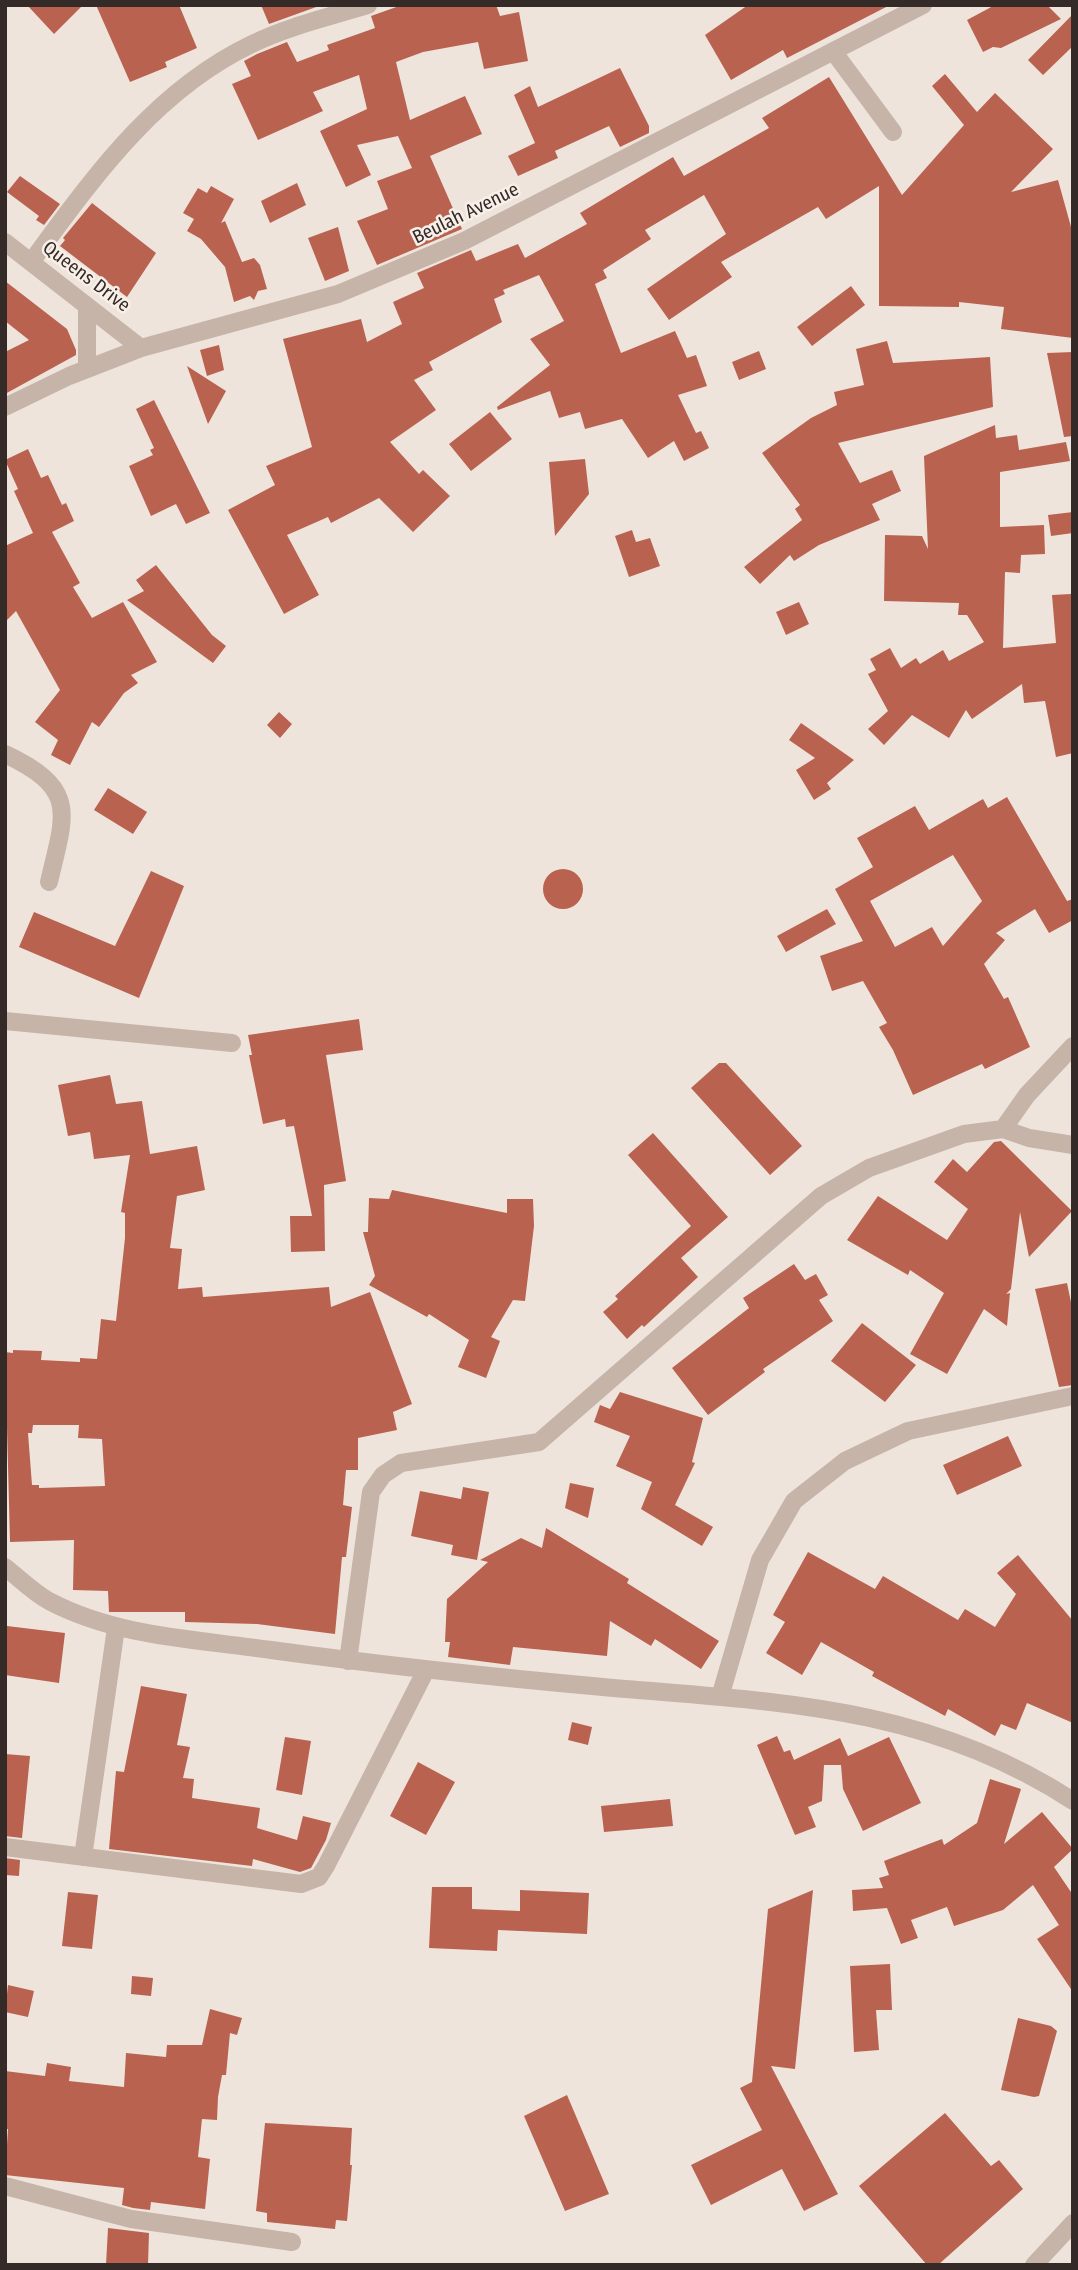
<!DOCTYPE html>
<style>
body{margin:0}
#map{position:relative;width:1078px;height:2270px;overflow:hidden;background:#efe4dc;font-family:"Fira Sans Condensed",sans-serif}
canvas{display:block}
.frame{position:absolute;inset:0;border:7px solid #342b28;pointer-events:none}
</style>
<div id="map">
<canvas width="1078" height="2270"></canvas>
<div class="frame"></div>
</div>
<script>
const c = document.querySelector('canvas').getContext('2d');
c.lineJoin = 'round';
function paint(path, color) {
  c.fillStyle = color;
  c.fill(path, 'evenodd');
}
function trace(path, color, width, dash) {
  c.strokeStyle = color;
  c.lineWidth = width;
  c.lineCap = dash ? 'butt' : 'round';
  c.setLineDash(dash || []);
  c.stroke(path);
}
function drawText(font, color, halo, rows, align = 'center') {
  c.font = font + ' "Fira Sans Condensed",sans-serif';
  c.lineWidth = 5;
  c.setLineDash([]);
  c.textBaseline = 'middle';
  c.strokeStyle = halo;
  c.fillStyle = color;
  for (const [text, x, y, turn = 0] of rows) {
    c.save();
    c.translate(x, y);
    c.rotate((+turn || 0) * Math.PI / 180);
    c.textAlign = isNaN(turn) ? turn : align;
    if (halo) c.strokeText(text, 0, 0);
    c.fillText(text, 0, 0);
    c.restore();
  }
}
const building = new Path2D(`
 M 27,5 L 83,5 L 54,34 Z
 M 96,5 L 179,5 L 197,48 L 165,62 L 167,67 L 130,82 Z
 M 261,5 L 319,5 L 319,6 L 269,24 Z
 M 402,5 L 496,5 L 500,16 L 519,12 L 528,61 L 484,69 L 478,42 L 423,52 L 396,62 L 410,120 L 465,96 L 482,134 L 430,156 L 462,229 L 377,265 L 357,221 L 388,209 L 377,181 L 412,168 L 398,136 L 357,145 L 371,175 L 346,187 L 320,131 L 367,109 L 359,75 L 313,92 L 323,111 L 258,140 L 232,84 L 251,76 L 244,61 L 257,54 L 287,42 L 297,62 L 329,50 L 327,45 L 375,28 L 371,16 Z
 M 748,5 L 890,5 L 787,58 L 783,50 L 731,80 L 705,35 Z
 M 995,5 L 1047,5 L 1061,19 L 1001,48 L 993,47 L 983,52 L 967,20 Z
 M 1073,14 L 1073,46 L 1043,75 L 1028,60 Z
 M 620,68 L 649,126 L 649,133 L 620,147 L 609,126 L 555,151 L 558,158 L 518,176 L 508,156 L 535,143 L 514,95 L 530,86 L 538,107 Z
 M 945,74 L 977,112 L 995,93 L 1053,149 L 1011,192 L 1058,180 L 1073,234 L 1073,338 L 1001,329 L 1004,307 L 959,302 L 959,307 L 879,306 L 879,186 L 826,219 L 818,207 L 721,262 L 732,277 L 669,320 L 647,289 L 726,234 L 704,195 L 645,230 L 651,239 L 603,270 L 607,278 L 595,284 L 621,353 L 675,331 L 687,358 L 696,355 L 707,386 L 678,395 L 696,433 L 701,431 L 709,448 L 684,461 L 674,441 L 648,458 L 622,419 L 585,429 L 580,412 L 559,418 L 550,391 L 498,410 L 497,407 L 550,365 L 530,339 L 564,321 L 539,275 L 503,290 L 505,294 L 494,299 L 502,322 L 429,362 L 433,370 L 414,380 L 436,410 L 390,442 L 419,474 L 423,470 L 450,496 L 413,532 L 379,498 L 331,523 L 328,517 L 287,535 L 319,595 L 284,614 L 228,510 L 275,485 L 266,466 L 312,447 L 283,339 L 361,319 L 367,342 L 402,324 L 393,302 L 424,288 L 417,273 L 471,250 L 476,261 L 518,244 L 525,258 L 587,224 L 580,213 L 673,157 L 684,176 L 769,128 L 762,118 L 829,77 L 902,195 L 964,125 L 932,86 Z
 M 20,176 L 60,204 L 44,225 L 36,220 L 39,216 L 7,192 Z
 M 297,183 L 306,205 L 270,223 L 261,201 Z
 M 211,186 L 234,199 L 221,223 L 225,221 L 242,262 L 254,258 L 260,265 L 267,289 L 258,291 L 254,300 L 250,296 L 234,302 L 225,267 L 201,239 L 187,231 L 194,219 L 183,213 L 198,188 L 207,193 Z
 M 92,203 L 156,253 L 127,297 L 60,246 L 65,240 L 63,238 Z
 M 338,227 L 349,271 L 325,281 L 308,238 Z
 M 5,281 L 67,329 L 76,350 L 76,355 L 5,394 L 5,352 L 29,340 L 5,321 Z
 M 851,286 L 865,305 L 812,346 L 797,327 Z
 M 887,341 L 893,363 L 990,357 L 993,407 L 838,443 L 860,483 L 892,470 L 901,491 L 872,504 L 880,520 L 819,545 L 794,561 L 790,555 L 760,584 L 744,567 L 802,520 L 795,509 L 800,505 L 762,453 L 811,418 L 837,405 L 834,392 L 864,385 L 856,349 Z
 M 219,345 L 224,370 L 207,376 L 200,350 Z
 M 759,351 L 766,369 L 739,380 L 732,362 Z
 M 1073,352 L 1073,436 L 1064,437 L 1047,353 Z
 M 187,366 L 226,391 L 208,424 Z
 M 154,400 L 210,513 L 186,524 L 176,504 L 151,516 L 129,466 L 153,455 L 150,450 L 154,448 L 136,409 Z
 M 490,412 L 512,439 L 471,471 L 449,444 Z
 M 995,425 L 996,438 L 1017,435 L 1019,450 L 1066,442 L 1070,461 L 1000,472 L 1000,527 L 1044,525 L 1045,554 L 1021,555 L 1020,573 L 1005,572 L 1003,648 L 1056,643 L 1052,595 L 1071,594 L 1073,753 L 1056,757 L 1045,701 L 1024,703 L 1022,684 L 972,719 L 966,710 L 949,738 L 912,715 L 884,745 L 868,729 L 888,711 L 868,674 L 876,670 L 870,659 L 890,648 L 901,668 L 916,658 L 920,664 L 943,650 L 949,661 L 984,642 L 967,615 L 958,615 L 959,603 L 884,601 L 885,535 L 922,536 L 928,549 L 924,456 Z
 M 28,449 L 41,478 L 48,475 L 62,505 L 66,503 L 74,521 L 52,532 L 80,583 L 73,587 L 92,618 L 123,602 L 157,662 L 131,675 L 138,683 L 124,693 L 99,727 L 92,722 L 70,765 L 51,755 L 58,740 L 35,722 L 60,690 L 16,611 L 5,622 L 5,546 L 33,533 L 14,491 L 18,489 L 5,460 Z
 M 585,459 L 589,494 L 555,536 L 549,462 Z
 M 1073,512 L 1073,533 L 1051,536 L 1048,515 Z
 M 632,530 L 636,542 L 650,538 L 660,566 L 629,577 L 615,536 Z
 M 156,565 L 212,635 L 226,646 L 213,663 L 127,600 L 144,591 L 136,580 Z
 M 799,602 L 809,624 L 786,635 L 776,612 Z
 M 279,712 L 292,724 L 280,738 L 267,725 Z
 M 801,723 L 854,760 L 827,783 L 831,789 L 814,800 L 796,770 L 815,758 L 789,740 Z
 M 108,788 L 147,812 L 133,834 L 94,810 Z
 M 1007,797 L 1067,901 L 1073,899 L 1073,920 L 1049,933 L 1035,909 L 996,933 L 1005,940 L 984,964 L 1004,999 L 1008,997 L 1030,1047 L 985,1069 L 982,1064 L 913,1095 L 893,1050 L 879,1027 L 887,1023 L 863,981 L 832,991 L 820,956 L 863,941 L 835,889 L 873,867 L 857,838 L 915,806 L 929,830 L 983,799 L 988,808 ZM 953,855 L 982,901 L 943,946 L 932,927 L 895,947 L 870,901 Z
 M543 889a20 20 0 1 1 40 0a20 20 0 1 1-40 0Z
 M 151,871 L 184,886 L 139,998 L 19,947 L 34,912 L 115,946 Z
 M 827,909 L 836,924 L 786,952 L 777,936 Z
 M 359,1019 L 363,1050 L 326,1055 L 346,1181 L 324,1185 L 325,1251 L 291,1252 L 290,1216 L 312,1216 L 294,1126 L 286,1127 L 285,1119 L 263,1124 L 249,1055 L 252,1055 L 248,1035 Z
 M 719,1063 L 726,1063 L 802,1146 L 770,1175 L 691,1088 Z
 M 110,1075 L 116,1104 L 142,1101 L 150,1154 L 197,1146 L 205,1190 L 177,1196 L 170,1248 L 182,1249 L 178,1289 L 202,1287 L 203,1297 L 329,1287 L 331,1307 L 370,1292 L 412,1404 L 393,1412 L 397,1430 L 358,1438 L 358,1470 L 346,1470 L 343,1505 L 352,1507 L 346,1557 L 342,1557 L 335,1634 L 257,1624 L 185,1622 L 185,1612 L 109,1612 L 108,1591 L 73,1590 L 74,1540 L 10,1542 L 5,1352 L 13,1353 L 13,1350 L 42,1351 L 41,1360 L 80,1362 L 80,1358 L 97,1359 L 101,1319 L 116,1321 L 125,1238 L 125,1213 L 121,1212 L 130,1155 L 94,1159 L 90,1132 L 68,1136 L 58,1085 ZM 33,1425 L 79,1425 L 78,1438 L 102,1439 L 105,1486 L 39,1488 L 39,1485 L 32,1485 L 28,1433 L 32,1433 Z
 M 653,1133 L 728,1217 L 681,1258 L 698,1277 L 644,1327 L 642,1325 L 627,1339 L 603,1312 L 618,1299 L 615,1296 L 691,1226 L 628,1155 Z
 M 1001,1141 L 1072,1211 L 1029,1257 L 1020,1212 L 1011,1289 L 1006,1294 L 1010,1293 L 1007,1326 L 984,1309 L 947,1374 L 910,1354 L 944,1293 L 910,1270 L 908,1275 L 847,1240 L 878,1196 L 947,1240 L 968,1209 L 934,1182 L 953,1159 L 967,1172 L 994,1142 Z
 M 392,1190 L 507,1213 L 507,1199 L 533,1199 L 534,1226 L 525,1301 L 513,1300 L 491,1337 L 500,1341 L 486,1378 L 458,1367 L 469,1340 L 429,1314 L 427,1317 L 369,1285 L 375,1276 L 363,1232 L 368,1232 L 369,1198 L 389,1199 Z
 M 794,1264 L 805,1280 L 816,1274 L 828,1295 L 819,1300 L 833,1321 L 763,1369 L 765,1372 L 708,1415 L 672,1368 L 749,1308 L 743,1298 Z
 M 1067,1283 L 1073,1312 L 1073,1385 L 1059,1387 L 1035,1289 Z
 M 862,1323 L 916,1365 L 885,1402 L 831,1361 Z
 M 620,1392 L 703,1418 L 692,1462 L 695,1463 L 675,1505 L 713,1527 L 702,1546 L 641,1509 L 652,1482 L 616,1466 L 630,1436 L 594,1422 L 600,1405 L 610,1409 Z
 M 1008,1436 L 1022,1466 L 957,1495 L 943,1465 Z
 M 570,1483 L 594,1488 L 588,1518 L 565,1508 Z
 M 463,1487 L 489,1492 L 477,1560 L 451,1555 L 453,1545 L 411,1536 L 420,1491 L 461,1499 Z
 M 546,1528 L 629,1579 L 627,1583 L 719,1641 L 701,1669 L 655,1639 L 651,1646 L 610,1621 L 607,1656 L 513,1647 L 510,1665 L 448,1657 L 450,1642 L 445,1642 L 447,1599 L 488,1562 L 480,1560 L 521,1538 L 542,1548 Z
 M 808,1552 L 875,1589 L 883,1576 L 958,1620 L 965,1609 L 995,1627 L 1016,1594 L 997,1573 L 1018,1555 L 1073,1621 L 1073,1723 L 1027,1703 L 1016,1730 L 1001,1724 L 995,1736 L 948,1709 L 945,1716 L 872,1676 L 874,1672 L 821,1642 L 802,1675 L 766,1653 L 785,1622 L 773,1615 Z
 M 7,1626 L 65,1633 L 59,1683 L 5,1675 Z
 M 141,1686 L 187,1694 L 177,1745 L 190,1747 L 183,1778 L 194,1779 L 192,1798 L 260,1808 L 257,1828 L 297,1840 L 303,1816 L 331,1823 L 326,1840 L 311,1868 L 300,1872 L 253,1859 L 252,1866 L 109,1849 L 116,1771 L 124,1772 Z
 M 572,1722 L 592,1727 L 588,1745 L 568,1740 Z
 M 777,1736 L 784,1752 L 790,1750 L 794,1760 L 840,1738 L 848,1756 L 889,1737 L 921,1803 L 863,1831 L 843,1789 L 841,1765 L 824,1765 L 822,1801 L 808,1807 L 816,1827 L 795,1835 L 757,1745 Z
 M 285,1737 L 311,1741 L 302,1795 L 276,1790 Z
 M 5,1754 L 30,1756 L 22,1838 L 5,1836 Z
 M 418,1762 L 455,1782 L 426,1835 L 390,1816 Z
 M 990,1779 L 1021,1789 L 1004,1844 L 1042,1812 L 1073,1849 L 1054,1867 L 1073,1895 L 1073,1992 L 1037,1939 L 1059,1925 L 1033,1885 L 1003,1910 L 954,1926 L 947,1907 L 911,1920 L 918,1938 L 901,1944 L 887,1908 L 853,1911 L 852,1890 L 883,1888 L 879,1878 L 889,1875 L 884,1861 L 942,1839 L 944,1845 L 977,1823 Z
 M 670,1799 L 673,1826 L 604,1832 L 601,1806 Z
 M 5,1858 L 20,1860 L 19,1876 L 5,1875 Z
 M 432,1887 L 472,1887 L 472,1909 L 520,1911 L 520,1890 L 589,1893 L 587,1934 L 498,1930 L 497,1951 L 429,1948 Z
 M 813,1890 L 795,2069 L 771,2066 L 838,2194 L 804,2211 L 782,2169 L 711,2205 L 691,2165 L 762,2130 L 740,2088 L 752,2082 L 768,1909 Z
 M 68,1892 L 98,1895 L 92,1949 L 62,1946 Z
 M 890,1964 L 892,2010 L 876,2010 L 879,2050 L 854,2052 L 850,1966 Z
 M 132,1976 L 153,1978 L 151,1996 L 131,1994 Z
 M 8,1985 L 34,1991 L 28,2017 L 5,2012 Z
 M 210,2009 L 242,2018 L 237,2035 L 230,2033 L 226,2075 L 222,2075 L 218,2097 L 217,2120 L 202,2119 L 198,2157 L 210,2159 L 205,2209 L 151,2202 L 150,2210 L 133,2208 L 122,2205 L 124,2188 L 5,2175 L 8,2129 L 5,2129 L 5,2071 L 45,2076 L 47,2063 L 71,2067 L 69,2081 L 124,2087 L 126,2053 L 166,2057 L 167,2045 L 202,2045 Z
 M 1018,2018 L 1051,2026 L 1057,2031 L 1039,2096 L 1034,2097 L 1001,2090 Z
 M 567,2095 L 609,2194 L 565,2211 L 524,2116 Z
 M 945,2113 L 991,2166 L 999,2160 L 1023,2189 L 938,2265 L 927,2265 L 859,2186 Z
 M 265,2123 L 352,2128 L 350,2165 L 352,2165 L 347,2221 L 336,2220 L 335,2229 L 267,2222 L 267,2213 L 256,2211 Z
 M 108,2228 L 149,2233 L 148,2265 L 106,2265 Z`);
const minor = new Path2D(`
 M 833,51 L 893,132
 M 5,242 L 141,348
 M 31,262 C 94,177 154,91 252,44 C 289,26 329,17 368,5
 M 87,369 L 87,307
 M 5,407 L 69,376 L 141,348 L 338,294 L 464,241 L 923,5
 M 5,754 C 79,789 65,813 49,882
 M 5,1021 L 232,1043
 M 1003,1129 L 1027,1095 L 1073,1046
 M 5,1567 C 19,1578 33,1592 49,1601 C 117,1637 196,1639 271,1650 C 381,1665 492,1677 603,1687 C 773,1702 924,1704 1073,1801
 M 348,1661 L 371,1492 L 383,1475 L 401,1463 L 539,1442 L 821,1196 L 869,1168 L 964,1134 L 1003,1129 L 1029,1138 L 1073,1145
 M 720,1697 L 760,1560 L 794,1501 L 845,1461 L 908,1431 L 1073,1396
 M 5,1847 L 301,1884 L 319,1877 L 326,1866 L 426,1670
 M 83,1857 L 116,1628
 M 5,2186 L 131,2219 L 292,2242
 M 1034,2265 L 1073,2223`);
const streetNames = [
 ["Beulah Avenue",466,214,-26],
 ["Queens Drive",86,277,37]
];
paint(building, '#b96250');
trace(minor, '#c6b4a9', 18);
drawText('19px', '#342b28', '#f7efe8', streetNames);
</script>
